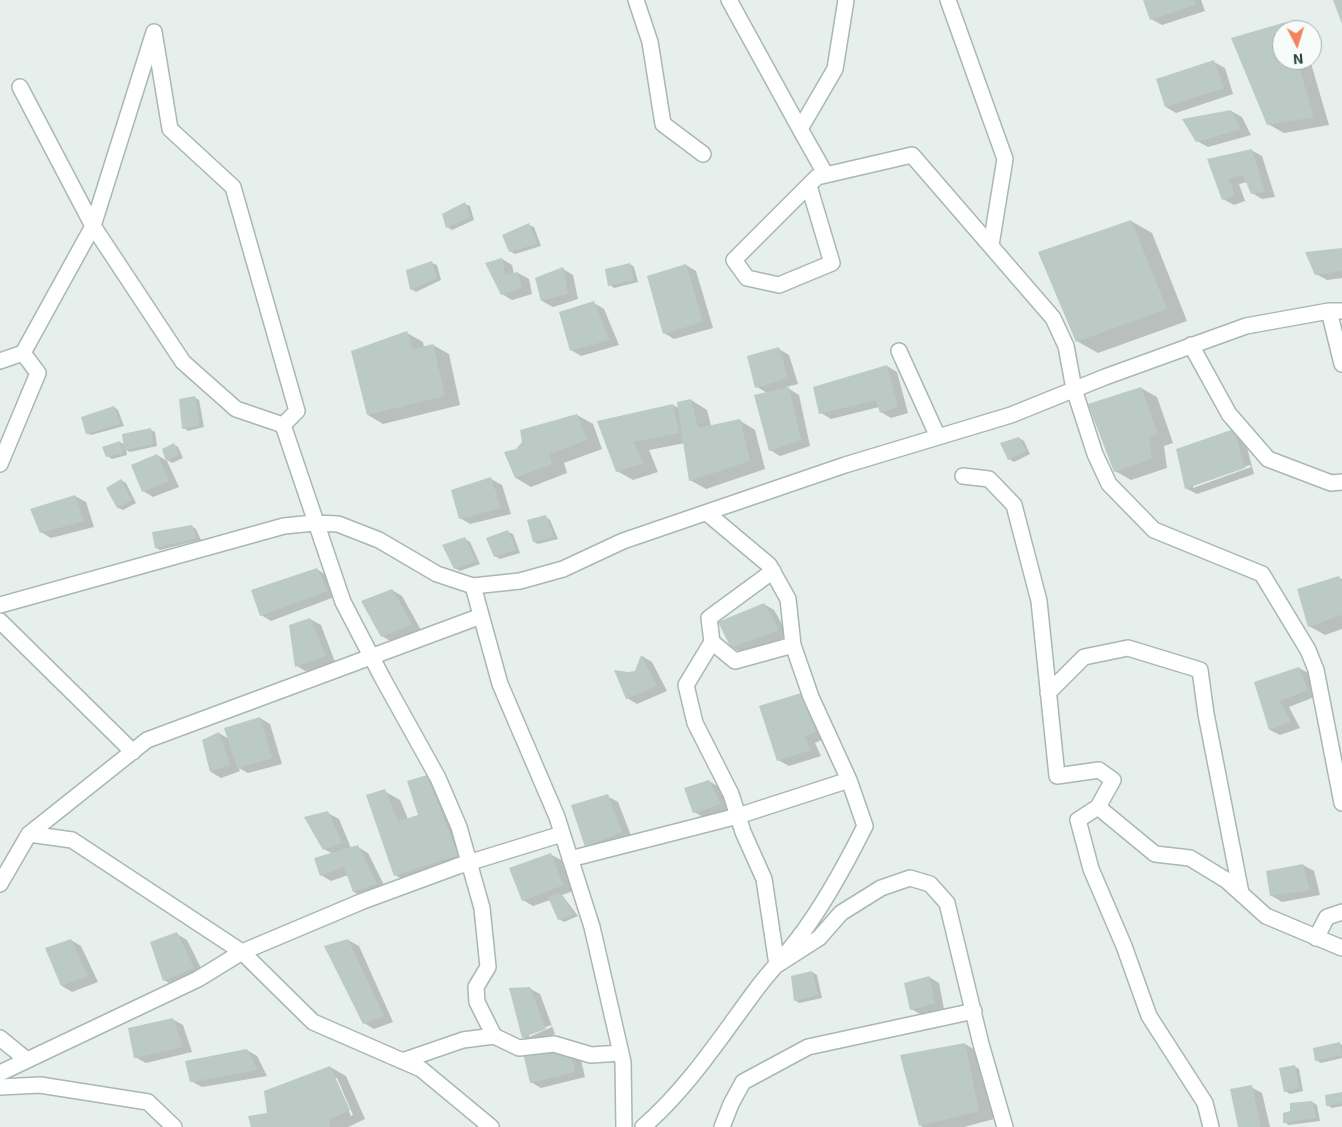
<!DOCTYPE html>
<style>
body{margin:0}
#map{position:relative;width:1342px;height:1127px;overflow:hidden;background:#e6efeb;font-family:"Exo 2",sans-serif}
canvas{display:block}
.north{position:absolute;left:1272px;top:20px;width:50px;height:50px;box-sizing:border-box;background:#f7fbf9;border:1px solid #a3b1ad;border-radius:50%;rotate:175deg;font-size:14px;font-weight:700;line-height:20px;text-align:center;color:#24423a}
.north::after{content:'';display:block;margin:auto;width:18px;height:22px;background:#f4845f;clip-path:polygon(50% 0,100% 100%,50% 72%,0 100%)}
</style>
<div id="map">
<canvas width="1342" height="1127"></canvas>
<div class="north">N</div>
</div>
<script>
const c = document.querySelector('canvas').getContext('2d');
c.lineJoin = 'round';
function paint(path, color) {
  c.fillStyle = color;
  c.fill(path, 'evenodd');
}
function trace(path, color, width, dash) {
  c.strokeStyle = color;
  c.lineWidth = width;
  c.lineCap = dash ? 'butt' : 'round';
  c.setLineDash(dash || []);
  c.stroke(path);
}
const shadow = new Path2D(`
 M 1145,0 L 1201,0 L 1205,11 L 1162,25 L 1151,19 Z
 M 1286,24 L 1297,30 L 1282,30 L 1282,60 L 1310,60 L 1329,125 L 1284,133 L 1268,124 L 1232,39 Z
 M 1214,62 L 1225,68 L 1233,94 L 1176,113 L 1166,107 Z
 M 1231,111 L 1242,117 L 1251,135 L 1208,147 L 1197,141 Z
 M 1251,150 L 1262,156 L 1275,197 L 1262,199 L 1252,193 L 1247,182 L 1239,184 L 1245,201 L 1234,205 L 1223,199 L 1209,160 Z
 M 465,204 L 470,206 L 474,220 L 452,230 L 447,227 Z
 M 1131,221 L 1152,233 L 1187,321 L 1098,353 L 1077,341 Z
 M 529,225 L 534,227 L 541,246 L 515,254 L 510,251 Z
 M 1342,249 L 1342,278 L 1327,280 L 1316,274 Z
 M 502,259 L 512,265 L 514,274 L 518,273 L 529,279 L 532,294 L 512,300 L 502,294 Z
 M 432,263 L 437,265 L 441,280 L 416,292 L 411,289 L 408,271 Z
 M 630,264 L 634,267 L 638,282 L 614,288 L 610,285 Z
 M 686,265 L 696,271 L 713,328 L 674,339 L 664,333 Z
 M 563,269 L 573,275 L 578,299 L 553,307 L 542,301 Z
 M 594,303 L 604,309 L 619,345 L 581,356 L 571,350 Z
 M 407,333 L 423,342 L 424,347 L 433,345 L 449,354 L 460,405 L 383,424 L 368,415 Z
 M 779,349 L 789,355 L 798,384 L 786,387 L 799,395 L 810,446 L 780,456 L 770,450 L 767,393 L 757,387 Z
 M 887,366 L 897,372 L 908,413 L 891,418 L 881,412 L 879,407 L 831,419 L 821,413 Z
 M 1141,388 L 1157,397 L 1173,443 L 1164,446 L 1167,468 L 1131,480 L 1115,471 Z
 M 194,397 L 199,400 L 204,427 L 188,431 L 184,428 Z
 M 691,400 L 707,410 L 711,426 L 739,420 L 755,430 L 765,469 L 706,489 L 690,480 L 685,443 L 649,450 L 658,472 L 633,480 L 617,471 L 599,422 L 673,405 L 679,408 Z
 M 114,407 L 118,410 L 124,426 L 91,435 L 87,433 Z
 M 577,415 L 593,424 L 602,449 L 564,463 L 567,473 L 531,487 L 516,478 L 517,450 Z
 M 151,430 L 155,432 L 157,446 L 130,452 L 126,450 L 127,455 L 112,459 L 107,456 L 120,442 L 125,445 Z
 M 1234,430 L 1244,436 L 1254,474 L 1197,494 L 1187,489 L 1177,450 ZM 1250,465 L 1251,467 L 1193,488 L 1193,485 Z
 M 1019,438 L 1024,441 L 1030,454 L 1014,462 L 1009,459 Z
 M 174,445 L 178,447 L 183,458 L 172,463 L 167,460 Z
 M 157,455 L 167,461 L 179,487 L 153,497 L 143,491 Z
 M 491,479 L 502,485 L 511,514 L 470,524 L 460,518 Z
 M 121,480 L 126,483 L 136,503 L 123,510 L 118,508 Z
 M 75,496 L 86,502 L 94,527 L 51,538 L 41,532 Z
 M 546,517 L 550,520 L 558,539 L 538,544 L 534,542 Z
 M 191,526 L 196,529 L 201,540 L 160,550 L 156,548 Z
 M 508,532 L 513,534 L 520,553 L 500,559 L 495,556 Z
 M 465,539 L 470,542 L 480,564 L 460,571 L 455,568 Z
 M 317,569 L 327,576 L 337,596 L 271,621 L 261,615 Z
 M 1339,578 L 1342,579 L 1342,629 L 1325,635 L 1309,626 Z
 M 392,590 L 402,596 L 421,630 L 392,642 L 382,636 Z
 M 764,604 L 774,610 L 789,636 L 742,653 L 732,647 Z
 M 310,619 L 321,625 L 335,662 L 307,672 L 297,666 Z
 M 642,656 L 652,662 L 667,691 L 637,704 L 627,698 L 628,674 L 635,672 Z
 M 1299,668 L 1310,674 L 1317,696 L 1289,707 L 1300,728 L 1280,735 L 1270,730 L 1255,682 Z
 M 801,695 L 812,701 L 826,738 L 815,743 L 821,756 L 789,766 L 778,760 Z
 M 260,718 L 270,724 L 282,764 L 248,773 L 239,768 L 240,771 L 221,778 L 211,772 L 219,733 L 229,739 Z
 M 427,776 L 442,785 L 473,864 L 411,884 L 395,875 L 384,791 L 400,800 L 408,819 L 420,816 Z
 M 709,781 L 719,787 L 730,810 L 705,818 L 694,812 Z
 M 607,796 L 618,802 L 632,838 L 596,852 L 586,846 Z
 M 328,813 L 339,819 L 351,848 L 358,847 L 368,853 L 386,889 L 365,898 L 354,892 L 348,875 L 331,881 L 321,875 L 333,854 L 324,849 Z
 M 550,854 L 561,860 L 573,891 L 562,895 L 578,916 L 564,922 L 559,919 L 550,900 L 533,906 L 523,900 Z
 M 1303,865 L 1314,871 L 1320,895 L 1282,902 L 1272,896 Z
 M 177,934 L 187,940 L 204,974 L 174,986 L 164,980 Z
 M 71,940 L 81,946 L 98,982 L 72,992 L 62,986 Z
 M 348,940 L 359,946 L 393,1022 L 374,1029 L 364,1023 Z
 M 812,972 L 817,975 L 822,998 L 799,1003 L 795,1000 Z
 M 929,977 L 939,983 L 944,1009 L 922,1015 L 911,1009 Z
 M 529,988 L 540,994 L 555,1034 L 533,1043 L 523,1037 ZM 551,1025 L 552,1027 L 529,1037 L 529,1034 Z
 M 172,1019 L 183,1025 L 192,1052 L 146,1063 L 135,1057 Z
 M 965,1044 L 980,1053 L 994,1119 L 964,1127 L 923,1127 L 920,1125 Z
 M 1340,1044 L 1342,1045 L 1342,1058 L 1321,1063 L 1316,1060 Z
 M 247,1050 L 257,1056 L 267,1076 L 202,1087 L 191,1081 Z
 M 570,1050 L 580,1056 L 585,1077 L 541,1088 L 531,1082 Z
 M 330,1067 L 346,1076 L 365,1119 L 348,1127 L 252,1127 ZM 334,1078 L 337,1078 L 353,1115 L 351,1116 Z
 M 1295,1067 L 1299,1069 L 1303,1091 L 1290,1094 L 1285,1091 Z
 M 1251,1087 L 1262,1093 L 1270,1127 L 1239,1127 Z
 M 1342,1093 L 1342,1106 L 1332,1108 L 1327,1105 Z
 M 1312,1102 L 1317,1105 L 1320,1121 L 1289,1125 L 1284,1122 Z`);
const building = new Path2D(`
 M 1143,0 L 1194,0 L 1195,5 L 1150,20 Z
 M 1333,0 L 1342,0 L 1342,24 Z
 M 1286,22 L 1288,30 L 1282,30 L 1282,60 L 1297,60 L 1314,117 L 1267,125 L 1231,38 Z
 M 1214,60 L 1224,88 L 1165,107 L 1156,79 Z
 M 1231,110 L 1241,129 L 1196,142 L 1182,119 Z
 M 1252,149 L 1265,192 L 1251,194 L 1243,175 L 1229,179 L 1235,195 L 1222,200 L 1207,159 Z
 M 465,202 L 470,217 L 446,228 L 442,214 Z
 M 1131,220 L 1167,309 L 1076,342 L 1038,252 Z
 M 529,223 L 537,244 L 509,252 L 502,235 Z
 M 1342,248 L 1342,271 L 1315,275 L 1305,252 Z
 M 502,258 L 505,275 L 518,272 L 522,288 L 501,295 L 485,263 Z
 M 432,261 L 437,278 L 410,290 L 406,270 Z
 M 630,263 L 634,280 L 608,286 L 605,269 Z
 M 686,264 L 703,322 L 663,334 L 647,276 Z
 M 563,267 L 568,294 L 541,301 L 535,278 Z
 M 594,301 L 609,340 L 570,351 L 559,312 Z
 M 407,331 L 413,349 L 433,344 L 445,396 L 367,415 L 351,351 Z
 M 779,347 L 788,378 L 755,388 L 747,356 Z
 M 887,365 L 898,407 L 880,413 L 876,400 L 819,414 L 813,387 Z
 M 789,387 L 801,440 L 769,451 L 754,395 Z
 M 1141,387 L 1158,434 L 1149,438 L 1152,459 L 1114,472 L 1088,404 Z
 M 195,396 L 200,425 L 182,429 L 179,399 Z
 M 691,399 L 698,428 L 740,419 L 750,461 L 689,481 L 677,402 Z
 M 673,404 L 679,433 L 634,442 L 643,463 L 616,472 L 597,421 Z
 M 114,406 L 120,424 L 86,434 L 81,417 Z
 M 577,414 L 587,440 L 549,454 L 552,464 L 515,478 L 504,452 L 516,449 L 522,442 L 520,430 Z
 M 151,428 L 153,444 L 124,450 L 122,434 Z
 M 1234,429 L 1245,468 L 1185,489 L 1176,449 Z
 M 1019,437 L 1026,451 L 1008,460 L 1000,443 Z
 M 120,441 L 123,453 L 106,457 L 102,447 Z
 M 174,443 L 179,455 L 166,461 L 162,449 Z
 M 157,454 L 169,481 L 142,492 L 131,465 Z
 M 491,477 L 501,508 L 459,519 L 451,490 Z
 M 121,479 L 132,500 L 117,508 L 106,488 Z
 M 75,495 L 84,521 L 40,533 L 30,509 Z
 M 546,515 L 554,537 L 533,542 L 527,520 Z
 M 192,525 L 197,538 L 155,548 L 152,532 Z
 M 508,530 L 516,550 L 494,557 L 486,538 Z
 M 465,537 L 476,561 L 454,569 L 442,545 Z
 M 317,568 L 328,591 L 260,616 L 251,590 Z
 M 1339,576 L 1342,582 L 1342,615 L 1308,627 L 1297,589 Z
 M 392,589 L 412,624 L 381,637 L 361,601 Z
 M 764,603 L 779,630 L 731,648 L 718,622 Z
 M 310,618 L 326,656 L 295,667 L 289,625 Z
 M 641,655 L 657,686 L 626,699 L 614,670 L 628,672 L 635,671 Z
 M 1299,667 L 1308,690 L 1280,701 L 1291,722 L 1269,730 L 1254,682 Z
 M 801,693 L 816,732 L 805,737 L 811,750 L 777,761 L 759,706 Z
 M 260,717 L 272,758 L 237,768 L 224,728 Z
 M 219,732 L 230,765 L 210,772 L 202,740 Z
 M 427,775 L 458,855 L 394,876 L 366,795 L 385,789 L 398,821 L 418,815 L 407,781 Z
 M 709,780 L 721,804 L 693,813 L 684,788 Z
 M 608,794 L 622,832 L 585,847 L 571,805 Z
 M 328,811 L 342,843 L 323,850 L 304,817 Z
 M 358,845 L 377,884 L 353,892 L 344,867 L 320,876 L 314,858 Z
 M 551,853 L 563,885 L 522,901 L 509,868 Z
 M 1303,864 L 1310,890 L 1270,896 L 1266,871 Z
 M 560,893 L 574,914 L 558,920 L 548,897 Z
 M 177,932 L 194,968 L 163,981 L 150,942 Z
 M 71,939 L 88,976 L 61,986 L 45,948 Z
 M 348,939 L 384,1016 L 363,1024 L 324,946 Z
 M 812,971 L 818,995 L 794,1001 L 791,976 Z
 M 929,976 L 935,1003 L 910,1010 L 904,983 Z
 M 530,987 L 546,1029 L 522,1038 L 509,988 Z
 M 173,1018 L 183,1047 L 134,1058 L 128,1028 Z
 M 1340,1042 L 1342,1055 L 1315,1061 L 1313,1048 Z
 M 965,1043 L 979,1111 L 919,1126 L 900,1055 Z
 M 247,1049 L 258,1070 L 190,1082 L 185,1061 Z
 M 570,1049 L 575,1072 L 530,1083 L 523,1053 Z
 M 1295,1065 L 1299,1088 L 1284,1092 L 1279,1068 Z
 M 330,1066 L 350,1110 L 329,1120 L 330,1127 L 251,1127 L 248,1116 L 267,1113 L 264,1091 Z
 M 1252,1085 L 1261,1127 L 1238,1127 L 1230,1089 Z
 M 1342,1092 L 1342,1103 L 1326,1106 L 1325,1095 Z
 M 1312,1101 L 1316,1118 L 1283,1123 L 1283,1113 L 1290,1111 L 1290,1103 Z`);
const street = new Path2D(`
 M 636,0 L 650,42 L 663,124 L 703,154
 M 729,0 L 800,129
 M 948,0 L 1005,159 L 991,245
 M 826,175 L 800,129 L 835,69 L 846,0
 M 809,186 L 832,263 L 779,285 L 747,278 L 734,260 L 817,177 L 912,155 L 1053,318 L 1066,346 L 1074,389 L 1095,454 L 1109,484 L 1154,530 L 1262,574 L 1308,650 L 1316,670 L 1342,803
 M 1329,311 L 1342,364
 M 1191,345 L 1229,414 L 1268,459 L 1331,483 L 1342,482
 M 899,351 L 938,437
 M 0,361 L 23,353
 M 283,425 L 236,409 L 183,362 L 93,226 L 154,32 L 170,129 L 233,187 L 297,411 L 283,425 L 343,602 L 383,679 L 438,778 L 459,827 L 482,908 L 488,967 L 476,987 L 477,1002 L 494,1036
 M 0,464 L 38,373 L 23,353 L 93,226 L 20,87
 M 963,476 L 989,479 L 1014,505 L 1039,601 L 1057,776 L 1099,770 L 1113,780 L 1098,807
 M 473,586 L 500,684 L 557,817 L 592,927 L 623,1062 L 624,1127
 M 0,605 L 284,526 L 314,523 L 338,524 L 379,540 L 437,574 L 473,586 L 520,581 L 563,569 L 623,541 L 845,465 L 1011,415 L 1105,377 L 1246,326 L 1329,311 L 1342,311
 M 0,621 L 133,752
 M 712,642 L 709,618 L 773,571
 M 793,645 L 735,661 L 712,642 L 686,685 L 695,723 L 731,794 L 743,832 L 764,879 L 777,965 L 819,938 L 841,913 L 881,888 L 910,878 L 930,884 L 947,903 L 981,1044 L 1005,1127
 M 1048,693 L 1084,657 L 1128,648 L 1200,670 L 1206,714 L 1241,893
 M 29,834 L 147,740 L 481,616
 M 570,859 L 738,816 L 849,780
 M 0,884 L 29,834 L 72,840 L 242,952 L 313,1022 L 421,1069 L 491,1127
 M 1316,938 L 1327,917 L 1342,912
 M 0,1038 L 27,1060
 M 402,1061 L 463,1040 L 494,1036 L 519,1048 L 554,1044 L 591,1055 L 621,1053
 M 0,1073 L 198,979 L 242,952 L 363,901 L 458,866 L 562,834
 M 0,1087 L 40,1085 L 148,1102 L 174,1127
 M 643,1127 C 689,1087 722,1035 758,987 C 770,971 785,956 797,940 C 824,905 845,866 865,826 L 849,780 L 811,697 L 793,645 L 788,599 L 769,565 L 707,513
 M 722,1127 L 731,1104 L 743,1082 L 808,1047 L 974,1011
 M 1211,1127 L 1205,1103 L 1149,1016 L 1124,946 L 1091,869 L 1078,820 L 1098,807 L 1155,854 L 1190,858 L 1226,880 L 1266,916 L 1342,948`);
paint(shadow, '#0003');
paint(building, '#bbcac4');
trace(street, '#a8b8b2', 18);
trace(street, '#fff', 15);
</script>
